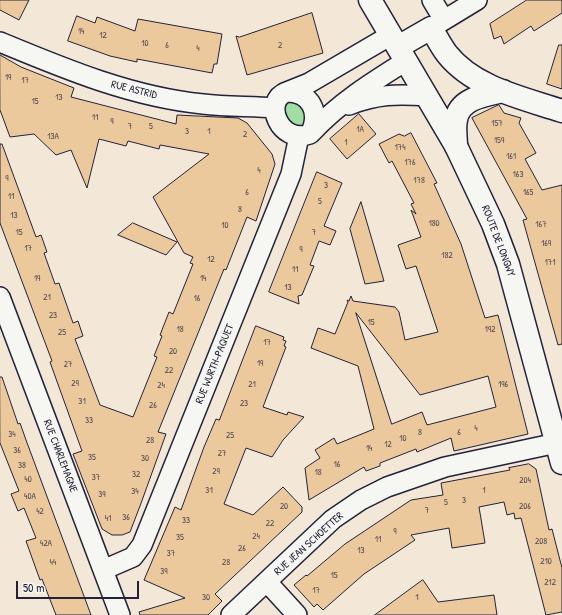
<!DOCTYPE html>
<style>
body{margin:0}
#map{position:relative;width:562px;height:615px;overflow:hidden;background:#f3e8d8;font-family:"Patrick Hand",sans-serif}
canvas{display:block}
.scale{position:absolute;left:16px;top:581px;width:123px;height:18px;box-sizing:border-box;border:2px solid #22223b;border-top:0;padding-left:5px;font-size:12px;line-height:14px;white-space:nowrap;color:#22223b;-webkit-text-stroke:3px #f6f6f2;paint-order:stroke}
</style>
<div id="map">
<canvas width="562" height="615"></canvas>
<div class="scale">50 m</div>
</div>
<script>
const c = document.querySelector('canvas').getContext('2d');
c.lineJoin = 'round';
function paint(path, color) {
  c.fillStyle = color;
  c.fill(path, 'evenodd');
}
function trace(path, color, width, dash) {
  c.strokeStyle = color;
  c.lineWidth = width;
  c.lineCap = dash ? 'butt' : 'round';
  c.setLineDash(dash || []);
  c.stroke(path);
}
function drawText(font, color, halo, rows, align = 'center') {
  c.font = font + ' "Patrick Hand",sans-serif';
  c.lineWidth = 4;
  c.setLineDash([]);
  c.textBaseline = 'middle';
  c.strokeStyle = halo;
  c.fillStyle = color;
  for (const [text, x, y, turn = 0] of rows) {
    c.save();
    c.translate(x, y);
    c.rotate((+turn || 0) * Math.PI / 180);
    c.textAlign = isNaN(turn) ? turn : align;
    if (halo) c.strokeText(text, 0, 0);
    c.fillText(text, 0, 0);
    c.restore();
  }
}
const green = new Path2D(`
 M 288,100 L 301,105 L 306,115 L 304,125 L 301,127 L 291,124 C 285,115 282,110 288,100 Z`);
const building = new Path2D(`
 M 0,0 L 29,0 L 19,20 L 0,10 Z
 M 527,0 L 562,0 L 562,13 L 534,31 L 531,26 L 504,44 L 501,36 L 494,39 L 490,24 Z
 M 312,13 L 323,53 L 247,75 L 236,36 L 239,37 Z
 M 77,16 L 95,23 L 97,17 L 135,31 L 138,19 L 222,34 L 217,64 L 214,64 L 212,73 L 137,59 L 137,62 L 110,56 L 68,41 Z
 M 559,45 L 562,45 L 562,89 L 547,84 Z
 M 0,55 L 21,67 L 74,88 L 71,97 L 176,124 L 177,115 L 238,118 L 247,123 L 272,154 L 275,164 L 256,221 L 247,217 L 226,270 L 224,269 L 158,432 L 166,434 L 140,506 L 130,532 L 122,535 L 112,535 L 102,529 L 73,454 L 82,451 L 50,362 L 52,361 L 0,223 L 0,144 L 2,144 L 36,237 L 41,235 L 47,252 L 44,253 L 55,284 L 59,283 L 73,323 L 78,321 L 83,336 L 75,339 L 100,405 L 133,417 L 157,357 L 154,356 L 162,336 L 160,335 L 169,312 L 173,314 L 193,264 L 190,263 L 193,257 L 184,253 L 153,197 L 209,154 L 160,145 L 159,149 L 128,141 L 126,146 L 99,139 L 87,188 L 71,150 L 56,155 L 34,134 L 10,137 L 0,110 Z
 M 499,105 L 504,113 L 521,118 L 519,123 L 536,153 L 525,159 L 542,190 L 562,185 L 562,344 L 558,345 L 523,220 L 527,219 L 472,118 Z
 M 359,114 L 376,134 L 347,159 L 330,139 Z
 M 411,133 L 437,183 L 434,184 L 461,244 L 485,318 L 498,315 L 528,434 L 454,451 L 451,438 L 417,452 L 416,449 L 380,463 L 380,466 L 366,471 L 364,467 L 309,500 L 305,468 L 320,458 L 315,450 L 334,438 L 337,444 L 374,429 L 358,366 L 311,348 L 318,328 L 335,334 L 348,302 L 347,300 L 349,301 L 351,296 L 353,301 L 395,307 L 399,312 L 405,340 L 438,332 L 416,266 L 406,269 L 398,245 L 421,237 L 411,210 L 416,214 L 411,204 L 414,203 L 392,161 L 389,163 L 379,144 L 399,134 L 404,136 ZM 356,313 L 420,395 L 488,376 L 496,407 L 427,425 L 422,412 L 392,424 Z
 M 317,172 L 342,183 L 324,226 L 336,231 L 330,245 L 319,241 L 310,265 L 314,266 L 302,295 L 298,296 L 299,304 L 269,292 Z
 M 361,202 L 384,281 L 365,284 L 350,229 Z
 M 133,223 L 177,242 L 166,255 L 118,235 Z
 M 256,326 L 284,337 L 283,340 L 286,341 L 284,346 L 286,347 L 263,407 L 287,415 L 288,412 L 304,417 L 283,440 L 272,457 L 246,448 L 224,504 L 253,515 L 283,487 L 302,507 L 302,512 L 215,594 L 222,601 L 208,615 L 140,615 L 139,612 L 185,598 L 144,580 L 175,507 L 181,510 L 204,447 L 216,419 L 219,420 Z
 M 0,377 L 2,377 L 18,424 L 20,423 L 26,440 L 91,615 L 56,615 L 42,579 L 40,580 L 26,541 L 36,538 L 24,508 L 18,511 L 11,494 L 19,491 L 0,443 Z
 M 529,464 L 536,469 L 549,530 L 552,529 L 562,568 L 562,612 L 546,615 L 521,518 L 515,519 L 514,513 L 507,515 L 504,502 L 479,507 L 485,543 L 452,548 L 449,528 L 411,535 L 415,540 L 364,574 L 323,610 L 317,604 L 314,607 L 294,585 L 306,575 L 307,576 L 345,544 L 411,500 L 443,495 L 441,483 L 510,470 L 509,468 Z
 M 423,580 L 438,602 L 494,595 L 497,615 L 375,615 Z`);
const street = new Path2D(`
 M 432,0 L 444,20
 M 431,28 L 477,0
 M 0,42 C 65,69 132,97 203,104 C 227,107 251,106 275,108
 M 287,92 C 311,92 321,113 310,134 C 279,145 262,100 287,92 Z
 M 284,93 L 309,83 L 391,35
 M 349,105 C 378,94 396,94 427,96
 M 311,133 C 339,103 372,82 406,61
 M 0,297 L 120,615
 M 103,570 L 133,557 L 142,545 L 291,174 L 299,136
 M 267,582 L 297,615
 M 231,615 L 333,519 L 361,500 L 387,487 L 445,467 L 557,443`);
const secondary = new Path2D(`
 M 398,47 L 431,28 C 436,36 441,46 447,54 C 474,88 523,98 562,111
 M 456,146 C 456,138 454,128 456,120 C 459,98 486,95 503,91`);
const primary = new Path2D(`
 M 370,0 L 456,146 L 493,224 L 508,264 L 562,463`);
const numberNames = [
 ["14",81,32],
 ["12",103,36],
 ["10",145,44],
 ["6",167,46],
 ["2",280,46],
 ["4",198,49],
 ["19",8,78],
 ["17",25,81],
 ["13",59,98],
 ["15",35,102],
 ["11",95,118],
 ["9",112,122],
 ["157",497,124],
 ["7",130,127],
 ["5",151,127],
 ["1A",360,130],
 ["3",187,132],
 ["1",209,132],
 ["2",245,135],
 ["13A",53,137],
 ["159",499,141],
 ["1",346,143],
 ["174",400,148],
 ["161",511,157],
 ["176",410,163],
 ["4",259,171],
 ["163",518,175],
 ["9",7,179],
 ["178",419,181],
 ["3",326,186],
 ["6",247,193],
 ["165",528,193],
 ["11",11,197],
 ["5",320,202],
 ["8",240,210],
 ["13",14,216],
 ["180",434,224],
 ["167",541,225],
 ["10",225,226],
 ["15",19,233],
 ["7",314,233],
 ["169",546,244],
 ["17",28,249],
 ["9",301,250],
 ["182",447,256],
 ["12",211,260],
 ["171",550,263],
 ["11",295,270],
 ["19",37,279],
 ["14",203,279],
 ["13",288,288],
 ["21",47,298],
 ["16",197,299],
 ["23",53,316],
 ["15",371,323],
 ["18",180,330],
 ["192",490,330],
 ["25",62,333],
 ["17",267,343],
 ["20",173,352],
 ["19",260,364],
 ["27",68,365],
 ["22",169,371],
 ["29",75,384],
 ["21",252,385],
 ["196",503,385],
 ["24",161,386],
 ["31",82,402],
 ["23",244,404],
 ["26",153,406],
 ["33",89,421],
 ["4",476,429],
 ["8",420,433],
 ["6",459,433],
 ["34",12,435],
 ["25",230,436],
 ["10",403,439],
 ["28",150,441],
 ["12",388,445],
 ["14",369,449],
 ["36",17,451],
 ["27",222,454],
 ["35",92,458],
 ["30",145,459],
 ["16",337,465],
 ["38",22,466],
 ["29",216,472],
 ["18",318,473],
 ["32",136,475],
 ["37",96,478],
 ["40",28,480],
 ["204",525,481],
 ["31",209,491],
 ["1",484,491],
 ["34",135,492],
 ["39",102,495],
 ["40A",30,497],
 ["3",464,501],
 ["5",446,503],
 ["20",284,507],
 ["206",525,507],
 ["7",427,511],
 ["42",40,512],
 ["36",126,518],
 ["41",108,519],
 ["33",186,521],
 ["22",270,524],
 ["9",395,532],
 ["24",256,537],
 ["35",180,538],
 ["11",378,540],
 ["208",541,542],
 ["42A",46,544],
 ["26",242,549],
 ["13",361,551],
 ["37",171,554],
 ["210",546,562],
 ["44",53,563],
 ["28",226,563],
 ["39",164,572],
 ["15",334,576],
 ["212",550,583],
 ["17",316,591],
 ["30",206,598],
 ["1",417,598]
];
const streetNames = [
 ["RUE ASTRID",134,90,14],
 ["ROUTE DE LONGWY",498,241,69],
 ["RUE WURTH-PAQUET",215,364,-68],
 ["RUE CHARLEMAGNE",60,456,69],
 ["RUE JEAN SCHOETTER",309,544,-42]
];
paint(green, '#a2dda3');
paint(building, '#ecc89d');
trace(building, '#22223b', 1);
trace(street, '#22223b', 22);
trace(secondary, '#22223b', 25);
trace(primary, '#22223b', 25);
trace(street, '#f6f6f2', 19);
trace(secondary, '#f6f6f2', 22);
trace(primary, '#f6f6f2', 22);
drawText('9px', '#544c54', null, numberNames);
drawText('11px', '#22223b', '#f6f6f2', streetNames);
</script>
